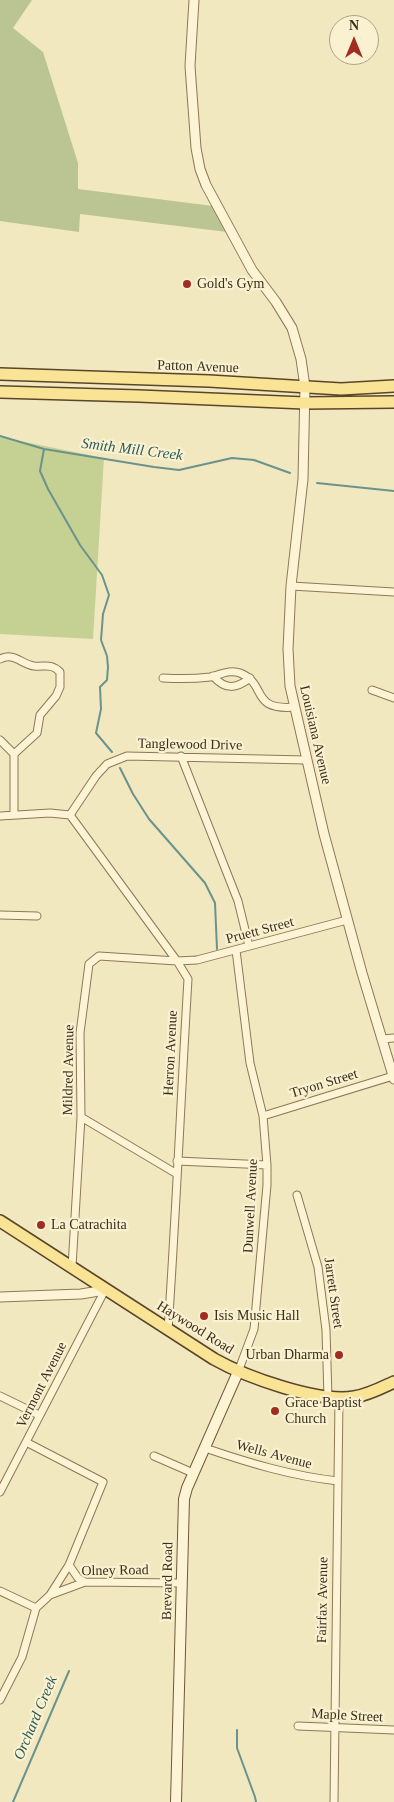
<!DOCTYPE html>
<style>
body{margin:0}
#map{position:relative;width:394px;height:1802px;overflow:hidden;background:#f2e8c0;font-family:Georgia,serif}
canvas{display:block}
.north{position:absolute;left:329px;top:15px;width:50px;height:50px;box-sizing:border-box;background:#f9f1d0;border:1px solid #ada388;border-radius:50%;rotate:0deg;font-size:14px;font-weight:700;line-height:20px;text-align:center;color:#3b2e1c}
.north::after{content:'';display:block;margin:auto;width:18px;height:22px;background:#a22c20;clip-path:polygon(50% 0,100% 100%,50% 72%,0 100%)}
</style>
<div id="map">
<canvas width="394" height="1802"></canvas>
<div class="north">N</div>
</div>
<script>
const c = document.querySelector('canvas').getContext('2d');
c.lineJoin = 'round';
function paint(path, color) {
  c.fillStyle = color;
  c.fill(path, 'evenodd');
}
function trace(path, color, width, dash) {
  c.strokeStyle = color;
  c.lineWidth = width;
  c.lineCap = dash ? 'butt' : 'round';
  c.setLineDash(dash || []);
  c.stroke(path);
}
function drawText(font, color, halo, rows, align = 'center') {
  c.font = font + ' Georgia,serif';
  c.lineWidth = 4.5;
  c.setLineDash([]);
  c.textBaseline = 'middle';
  c.strokeStyle = halo;
  c.fillStyle = color;
  for (const [text, x, y, turn = 0] of rows) {
    c.save();
    c.translate(x, y);
    c.rotate((+turn || 0) * Math.PI / 180);
    c.textAlign = isNaN(turn) ? turn : align;
    if (halo) c.strokeText(text, 0, 0);
    c.fillText(text, 0, 0);
    c.restore();
  }
}
const green = new Path2D(`
 M 0,437 L 104,458 L 93,639 L 0,634 Z`);
const cemetery = new Path2D(`
 M 0,0 L 32,0 L 13,28 L 43,52 L 78,163 L 78,189 L 213,206 L 227,232 L 80,214 L 79,232 L 0,221 Z`);
const stream = new Path2D(`
 M 0,436 L 44,449 L 154,467 L 179,470 L 232,458 L 254,460 L 290,473
 M 44,449 L 40,471 L 48,489 L 80,545 L 102,575 L 109,595 L 103,614 L 101,640 L 107,656 L 108,667 L 107,680 L 100,687 L 101,709 L 96,733 L 112,752
 M 317,483 L 394,491
 M 120,768 L 133,794 L 149,819 L 205,883 L 215,903 L 217,949
 M 237,1730 L 237,1748 L 255,1797 L 256,1802
 M 13,1802 L 69,1671`);
const minor = new Path2D(`
 M 291,586 L 394,592
 M 0,659 C 14,652 21,664 34,666 C 46,667 51,663 60,672 L 60,687 L 56,696 L 40,715 L 37,733 L 14,754
 M 213,676 C 225,690 236,689 250,678
 M 163,678 C 179,679 194,679 210,677 C 220,675 230,669 240,673 C 268,684 249,711 295,707
 M 372,690 L 394,698
 M 0,740 L 14,754 L 14,815
 M 181,756 L 238,901 L 249,946
 M 70,815 L 177,961 L 188,979 C 181,1096 176,1213 168,1330
 M 70,815 L 96,776 L 107,764 L 127,756 L 306,760
 M 0,816 L 50,813 L 70,815
 M 0,915 L 37,916
 M 236,950 L 250,1063 L 263,1116 L 267,1165 L 267,1185 L 254,1329 L 238,1372
 M 382,1039 L 394,1038
 M 263,1116 L 393,1076
 M 81,1117 L 177,1174
 M 177,1161 L 267,1165
 M 297,1195 L 318,1267 L 326,1330 L 328,1398
 M 72,1267 L 81,1117 L 80,1033 L 89,964 L 99,956 L 177,961 L 197,960 L 347,920
 M 0,1396 L 39,1415
 M 26,1442 L 103,1482 L 69,1565 L 50,1595
 M 205,1448 C 249,1463 292,1476 338,1481
 M 154,1456 L 193,1473
 M 0,1492 L 105,1290
 M 69,1565 L 78,1578 L 85,1582
 M 0,1591 L 36,1608 L 50,1595 L 85,1582 L 182,1583
 M 0,1700 L 22,1657 L 36,1608
 M 298,1726 L 394,1730
 M 334,1802 L 339,1399`);
const tertiary = new Path2D(`
 M 194,0 L 190,66 L 196,148 L 200,169 L 206,185 L 252,270 L 276,302 L 292,328 L 301,359 L 305,387 L 303,479 L 291,586 L 288,649 L 290,686 L 324,834 L 362,973 L 394,1079
 M 0,1297 L 81,1294 L 105,1290`);
const secondary = new Path2D(`
 M 176,1802 L 184,1499 L 187,1488 L 238,1372`);
const primary = new Path2D(`
 M 0,374 L 209,381 L 341,389 L 394,386
 M 0,392 L 139,396 L 305,403 L 394,402
 M 0,1221 L 214,1359 C 246,1377 318,1403 354,1397 C 368,1395 381,1388 394,1382`);
const markers = [
 [187,284,5,"#a22c20"],
 [41,1225,5,"#a22c20"],
 [204,1316,5,"#a22c20"],
 [339,1355,5,"#a22c20"],
 [275,1411,5,"#a22c20"]
];
const poiNames = [
 ["Gold's Gym",197,284],
 ["La Catrachita",51,1225],
 ["Isis Music Hall",214,1316],
 ["Urban Dharma",329,1355,"right"],
 ["Grace Baptist",285,1403],
 ["Church",285,1419]
];
const streetNames = [
 ["Patton Avenue",198,367,2],
 ["Louisiana Avenue",315,735,77],
 ["Tanglewood Drive",190,745,1],
 ["Pruett Street",260,931,-15],
 ["Herron Avenue",171,1053,-87],
 ["Mildred Avenue",69,1070,-89],
 ["Tryon Street",324,1084,-17],
 ["Dunwell Avenue",251,1206,-87],
 ["Jarrett Street",333,1293,82],
 ["Haywood Road",195,1328,32],
 ["Vermont Avenue",42,1385,-63],
 ["Wells Avenue",274,1455,15],
 ["Olney Road",115,1571,-1],
 ["Brevard Road",168,1581,-89],
 ["Fairfax Avenue",323,1600,-89],
 ["Maple Street",347,1716,3]
];
const waterNames = [
 ["Smith Mill Creek",132,450,7],
 ["Orchard Creek",36,1718,-67]
];
paint(green, '#c4d193');
paint(cemetery, '#bac593');
trace(stream, '#69938c', 2);
trace(minor, '#8d7856', 9);
trace(tertiary, '#8d7856', 11);
trace(secondary, '#6f5939', 12);
trace(primary, '#5a452b', 14);
trace(minor, '#fcf4d4', 7);
trace(tertiary, '#fcf4d4', 9);
trace(secondary, '#fcf4d4', 10);
trace(primary, '#f9e394', 11);
for (const [x, y, r, color] of markers) {
  const dot = new Path2D();
  dot.arc(x, y, r, 0, 2 * Math.PI);
  c.fillStyle = color;
  c.fill(dot);
  trace(dot, '#f9f1d0', 2);
}
drawText('14px', '#3b2e1c', '#f9f1d0', poiNames, 'left');
drawText('14px', '#3b2e1c', '#f9f1d0', streetNames);
drawText('italic 15px', '#2a5b5c', '#f9f1d0', waterNames);
</script>
